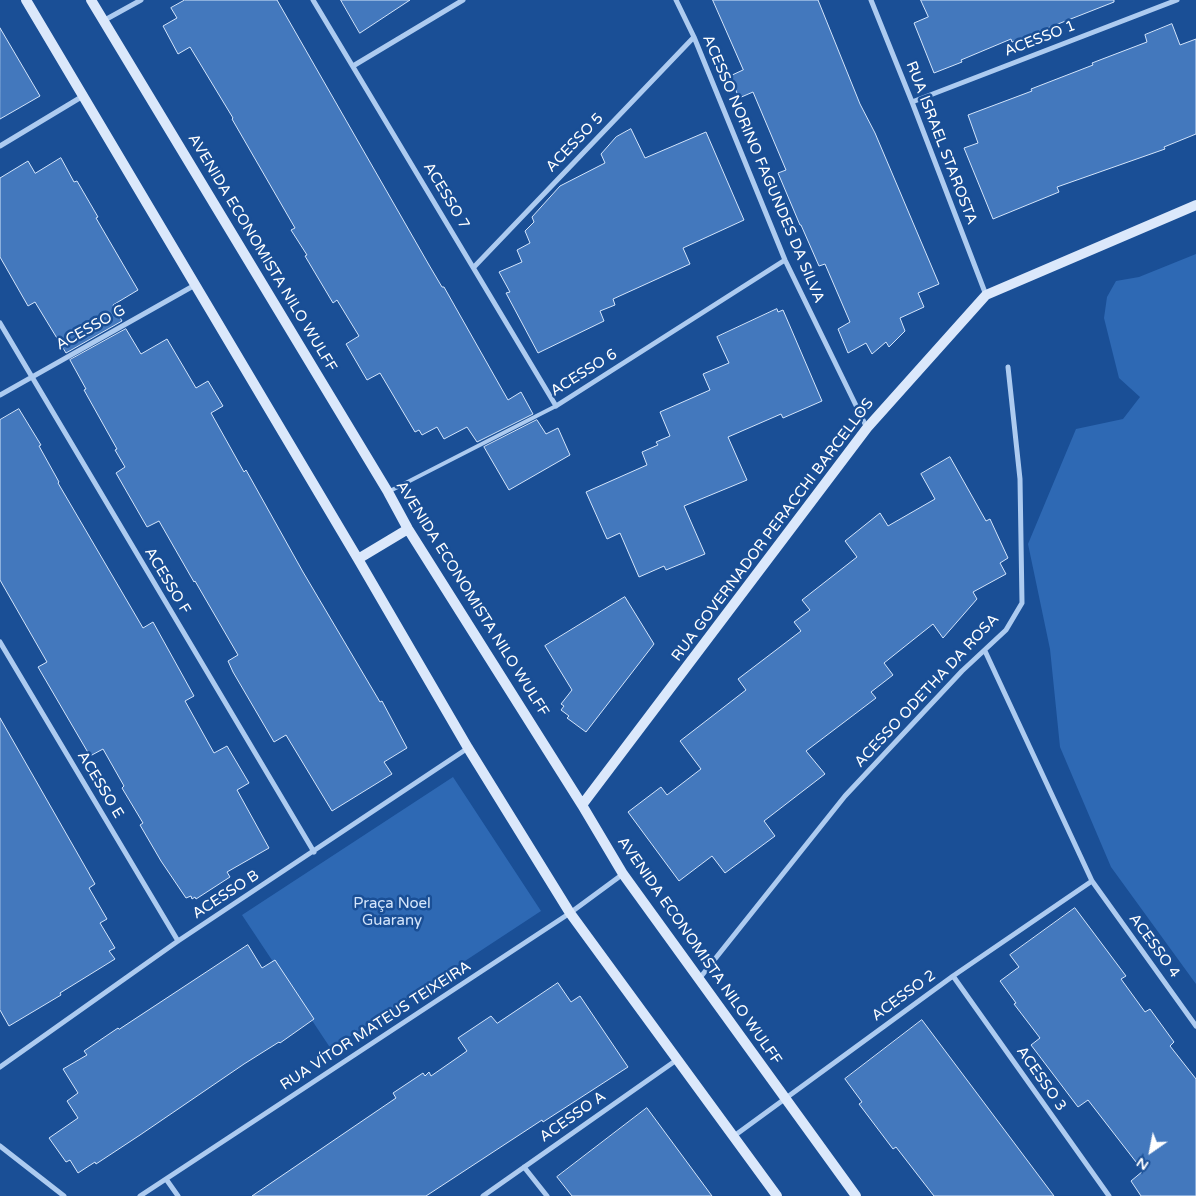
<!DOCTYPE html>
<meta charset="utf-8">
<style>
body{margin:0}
#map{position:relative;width:1196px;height:1196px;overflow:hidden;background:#1a4f96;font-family:"Varela Round",sans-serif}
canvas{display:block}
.north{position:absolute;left:1126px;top:1126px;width:50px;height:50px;-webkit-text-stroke:4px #1a4f96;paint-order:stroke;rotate:213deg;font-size:14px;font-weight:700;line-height:20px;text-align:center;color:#fff}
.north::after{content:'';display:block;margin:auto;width:18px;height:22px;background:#fff;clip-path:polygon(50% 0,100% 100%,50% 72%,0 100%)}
</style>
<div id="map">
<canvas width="1196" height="1196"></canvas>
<div class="north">N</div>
</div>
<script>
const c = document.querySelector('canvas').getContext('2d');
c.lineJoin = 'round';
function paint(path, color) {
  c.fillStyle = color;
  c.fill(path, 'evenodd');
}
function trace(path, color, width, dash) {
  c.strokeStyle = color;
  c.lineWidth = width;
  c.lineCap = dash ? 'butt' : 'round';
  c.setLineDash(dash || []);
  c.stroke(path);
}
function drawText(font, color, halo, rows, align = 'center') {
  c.font = font + ' "Varela Round",sans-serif';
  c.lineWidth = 5;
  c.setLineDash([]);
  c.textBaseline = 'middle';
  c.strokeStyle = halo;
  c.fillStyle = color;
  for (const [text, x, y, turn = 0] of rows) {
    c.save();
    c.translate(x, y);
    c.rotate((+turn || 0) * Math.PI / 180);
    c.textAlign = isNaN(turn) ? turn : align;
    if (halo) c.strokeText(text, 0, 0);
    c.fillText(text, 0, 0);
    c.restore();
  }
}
const green = new Path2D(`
 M 1196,254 L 1196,984 L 1111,867 L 1060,747 L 1050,649 L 1028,544 L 1076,429 L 1123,419 L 1140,397 L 1119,378 L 1104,318 L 1107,297 L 1116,281 L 1139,277 Z
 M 453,777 L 541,911 L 331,1049 L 242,915 Z`);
const building = new Path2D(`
 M 185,0 L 277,0 L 429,265 L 442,287 L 444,287 L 508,400 L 521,392 L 533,414 L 477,442 L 467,427 L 444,439 L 437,427 L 422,435 L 419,430 L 415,432 L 380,373 L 367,380 L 346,344 L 359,336 L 337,300 L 333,303 L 305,256 L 307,255 L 291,230 L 295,228 L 232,119 L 233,118 L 190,47 L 178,54 L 163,26 L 177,18 L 171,8 Z
 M 341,0 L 410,0 L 360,33 Z
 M 713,0 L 818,0 L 860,104 L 875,133 L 939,284 L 918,293 L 924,307 L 900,318 L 905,331 L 889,347 L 886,342 L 872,354 L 866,343 L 848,353 L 838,329 L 850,322 L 825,264 L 819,266 L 801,225 L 800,225 L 778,173 L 786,170 L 753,92 L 739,98 L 730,76 L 743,70 Z
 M 921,0 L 1114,0 L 1114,2 L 1012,42 L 1011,39 L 961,60 L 962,62 L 934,73 L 914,23 L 928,17 Z
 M 1172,24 L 1180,45 L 1196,39 L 1196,134 L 1164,147 L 1165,149 L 1057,187 L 1059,192 L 993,219 L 964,148 L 978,143 L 968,115 L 1032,91 L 1031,89 L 1093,65 L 1092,63 L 1147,42 L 1145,35 Z
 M 0,28 L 40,96 L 0,119 Z
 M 631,129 L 645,158 L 706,132 L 744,220 L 683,248 L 690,264 L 613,299 L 615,305 L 600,311 L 604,321 L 538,353 L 506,293 L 510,292 L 499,272 L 522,262 L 517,250 L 530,243 L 525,231 L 534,222 L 532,217 L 560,186 L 605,163 L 601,154 L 616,137 Z
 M 61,158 L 74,182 L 77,181 L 98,217 L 96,218 L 138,290 L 113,305 L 122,321 L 66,353 L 35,302 L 28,306 L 0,257 L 0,178 L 28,161 L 35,173 Z
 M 777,309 L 778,312 L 783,310 L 822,401 L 783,418 L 781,414 L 728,437 L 747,480 L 684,506 L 705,554 L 666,570 L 664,566 L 639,577 L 620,533 L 607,539 L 586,492 L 647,465 L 642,452 L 658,445 L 656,442 L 670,436 L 660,412 L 710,390 L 703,374 L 729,363 L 717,337 Z
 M 126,329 L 141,354 L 167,339 L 196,388 L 208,381 L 223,406 L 211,413 L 244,472 L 246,470 L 303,572 L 380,702 L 382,701 L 407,748 L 384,762 L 392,774 L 332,811 L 286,735 L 274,742 L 233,672 L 228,661 L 238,655 L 195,581 L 194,582 L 159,521 L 147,527 L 116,473 L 125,467 L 115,450 L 117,449 L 84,390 L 86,389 L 70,360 Z
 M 19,409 L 41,445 L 39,446 L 59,482 L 58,483 L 143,628 L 153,622 L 194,696 L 185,701 L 214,753 L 227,746 L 249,783 L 237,790 L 269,848 L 227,872 L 230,877 L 196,899 L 195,897 L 192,899 L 191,896 L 186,898 L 161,861 L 140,825 L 143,823 L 122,788 L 124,786 L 103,749 L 90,756 L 38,667 L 47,662 L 0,580 L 0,420 Z
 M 537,420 L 546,434 L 558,428 L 570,455 L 509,490 L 484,447 Z
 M 950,457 L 986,521 L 990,519 L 1008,558 L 1000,563 L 1006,574 L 973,592 L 977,599 L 943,638 L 933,624 L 884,663 L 893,675 L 871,692 L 876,698 L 806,751 L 825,774 L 764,821 L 775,836 L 725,873 L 712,856 L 679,881 L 628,812 L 661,787 L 667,795 L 701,769 L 680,741 L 746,690 L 738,679 L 801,631 L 794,622 L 810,610 L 802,600 L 857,557 L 845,541 L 880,513 L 888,526 L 935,499 L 921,474 Z
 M 625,597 L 654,644 L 586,732 L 567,718 L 569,716 L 561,710 L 564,706 L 561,704 L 572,690 L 545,646 Z
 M 0,718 L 95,884 L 89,888 L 107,919 L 100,923 L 115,948 L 109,951 L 115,959 L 60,993 L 61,995 L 9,1026 L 0,1010 Z
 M 1075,908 L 1126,976 L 1121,979 L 1145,1012 L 1150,1009 L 1174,1042 L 1170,1046 L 1196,1079 L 1196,1196 L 1141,1196 L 1131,1181 L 1143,1171 L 1088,1100 L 1078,1107 L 1031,1045 L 1040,1038 L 1014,1004 L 1016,1003 L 1000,981 L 1019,967 L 1010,955 Z
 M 248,945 L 262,968 L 275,960 L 314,1019 L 280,1043 L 279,1042 L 244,1064 L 140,1135 L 96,1164 L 95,1162 L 78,1173 L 70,1160 L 66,1162 L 49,1138 L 78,1118 L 67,1101 L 78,1093 L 63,1069 L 87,1055 L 84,1051 L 118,1028 L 119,1029 Z
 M 558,983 L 571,1002 L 580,996 L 628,1067 L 543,1122 L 542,1120 L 426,1196 L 252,1196 L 396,1098 L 393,1093 L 423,1073 L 425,1076 L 429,1072 L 431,1076 L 467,1051 L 458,1038 L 491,1016 L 497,1023 Z
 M 922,1020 L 1054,1196 L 934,1196 L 896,1147 L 893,1149 L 859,1104 L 862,1102 L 845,1079 Z
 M 647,1108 L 712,1196 L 572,1196 L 557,1177 Z`);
const lane = new Path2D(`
 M 388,492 L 556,406`);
const street = new Path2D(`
 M 313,0 L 556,406 L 785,260
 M 676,0 L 694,37 L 785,260 L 867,428
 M 871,0 L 912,102 L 986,295
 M 103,21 L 141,0
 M 353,66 L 463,0
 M 912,102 L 1177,0
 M 0,146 L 83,96
 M 474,267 L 694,37
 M 0,323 L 314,852
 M 0,395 L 195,285
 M 0,642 L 178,941
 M 985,651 L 1092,881 L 1196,1026
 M 953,976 L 1109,1196
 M 699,979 L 845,796 L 962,671 L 1006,630 L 1022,603 L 1020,479 L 1008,367
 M 0,1067 L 178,941 L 468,748
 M 734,1136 L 953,976 L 1092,881
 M 0,1146 L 64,1196
 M 524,1167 L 547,1196
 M 166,1179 L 178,1196
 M 140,1196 L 570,913 L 623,874
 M 483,1196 L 678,1059`);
const secondary = new Path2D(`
 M 26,0 L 358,559 L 468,748 L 570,913 L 777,1196
 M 91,0 L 388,492 L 408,529 L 582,805 L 623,874 L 856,1196
 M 358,559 L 408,529
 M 582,805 L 867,428 L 986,295 L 1196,205`);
const streetNames = [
 ["ACESSO 1",1040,39,-21],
 ["ACESSO 5",575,143,-46],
 ["RUA ISRAEL STAROSTA",941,143,69],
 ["ACESSO NORINO FAGUNDES DA SILVA",763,169,67],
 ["ACESSO 7",446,196,59],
 ["AVENIDA ECONOMISTA NILO WULFF",262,253,59],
 ["ACESSO G",91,328,-29],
 ["ACESSO 6",584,373,-32],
 ["RUA GOVERNADOR PERACCHI BARCELLOS",773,530,-53],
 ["ACESSO F",167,581,59],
 ["AVENIDA ECONOMISTA NILO WULFF",472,599,58],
 ["ACESSO ODETHA DA ROSA",927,691,-47],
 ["ACESSO E",100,785,59],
 ["ACESSO B",226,895,-33],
 ["ACESSO 4",1154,946,54],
 ["AVENIDA ECONOMISTA NILO WULFF",699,951,55],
 ["ACESSO 2",904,996,-36],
 ["RUA VÍTOR MATEUS TEIXEIRA",376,1026,-33],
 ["ACESSO 3",1041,1079,55],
 ["ACESSO A",573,1117,-35]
];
const parkNames = [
 ["Praça Noel",392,904],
 ["Guarany",392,921]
];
paint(green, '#2e69b4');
paint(building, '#4378bd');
trace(building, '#d4e5fb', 1);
trace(lane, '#adcbf0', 4);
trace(street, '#adcbf0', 5);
trace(secondary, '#dbe8fb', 10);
drawText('15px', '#fff', '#1a4f96', streetNames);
drawText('15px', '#d4e5fb', '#1a4f96', parkNames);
</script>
